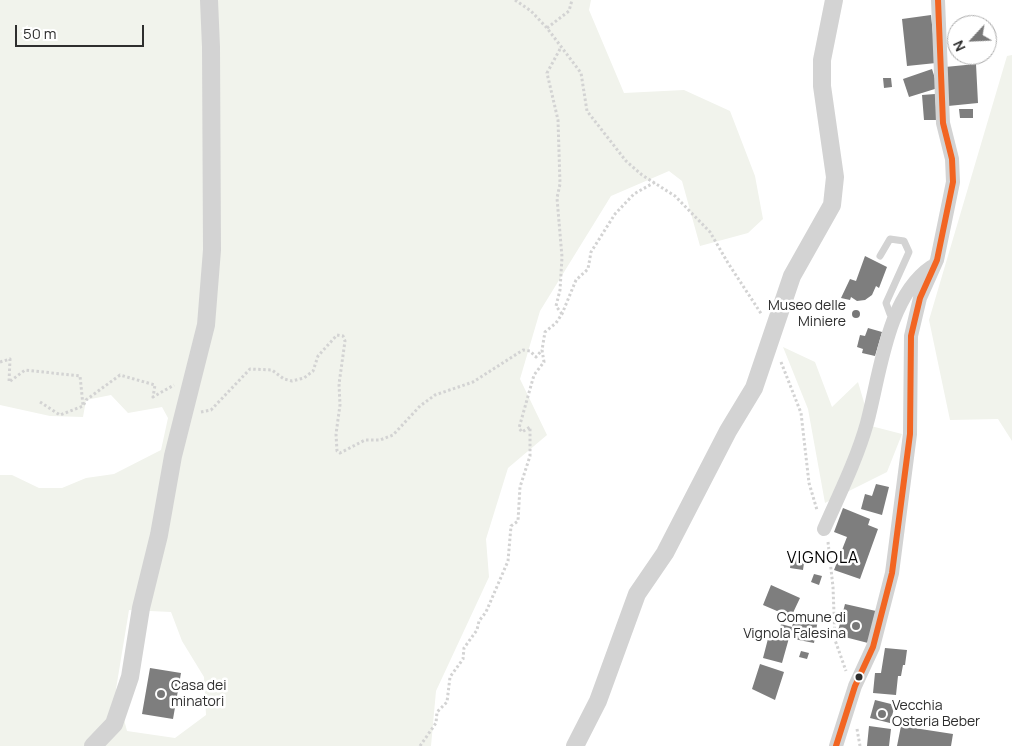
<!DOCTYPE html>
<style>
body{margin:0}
#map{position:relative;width:1012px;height:746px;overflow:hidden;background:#fff;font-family:Manrope,sans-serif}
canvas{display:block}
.north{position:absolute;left:947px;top:15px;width:50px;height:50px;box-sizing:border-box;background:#fff;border:1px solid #ababab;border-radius:50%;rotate:245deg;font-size:14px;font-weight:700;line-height:20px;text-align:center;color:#2e2e2e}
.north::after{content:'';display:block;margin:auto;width:18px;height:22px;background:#777;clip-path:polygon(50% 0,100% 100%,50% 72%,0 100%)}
.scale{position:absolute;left:15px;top:25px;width:129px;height:22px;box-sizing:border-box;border:2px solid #2e2e2e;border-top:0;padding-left:6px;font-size:15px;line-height:18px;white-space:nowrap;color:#2e2e2e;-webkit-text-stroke:4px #fff;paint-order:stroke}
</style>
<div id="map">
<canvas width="1012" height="746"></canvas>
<div class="north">N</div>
<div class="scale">50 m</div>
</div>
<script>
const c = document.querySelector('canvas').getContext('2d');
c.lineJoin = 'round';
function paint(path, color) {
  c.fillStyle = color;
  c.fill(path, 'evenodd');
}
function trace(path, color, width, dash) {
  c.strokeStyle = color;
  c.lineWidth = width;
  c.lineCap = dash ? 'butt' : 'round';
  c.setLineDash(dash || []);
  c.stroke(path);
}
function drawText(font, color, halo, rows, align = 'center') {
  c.font = font + ' Manrope,sans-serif';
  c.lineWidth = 5;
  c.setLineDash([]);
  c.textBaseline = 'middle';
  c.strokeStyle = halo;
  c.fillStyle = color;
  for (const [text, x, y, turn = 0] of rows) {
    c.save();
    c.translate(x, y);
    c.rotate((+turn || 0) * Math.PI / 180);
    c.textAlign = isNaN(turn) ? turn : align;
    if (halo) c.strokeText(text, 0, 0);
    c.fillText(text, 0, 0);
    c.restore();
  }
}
const green = new Path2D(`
 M 0,0 L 591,0 L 589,10 L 624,93 L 684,90 L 730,111 L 755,176 L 763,219 L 748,233 L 700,246 L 682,181 L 669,171 L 611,196 L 540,311 L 520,379 L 547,435 L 508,468 L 486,539 L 489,577 L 436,691 L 431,746 L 0,746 L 0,475 L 12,475 L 39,488 L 62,488 L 86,478 L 114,474 L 161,450 L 168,418 L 162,407 L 128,413 L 111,395 L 86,400 L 83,417 L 50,416 L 0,405 ZM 129,610 L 171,612 L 182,641 L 204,677 L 206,715 L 175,738 L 127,731 L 116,689 Z
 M 1012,55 L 1012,441 L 998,419 L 950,420 L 929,320 L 1007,56 Z
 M 783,347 L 815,362 L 832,407 L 858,382 L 871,426 L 902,434 L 887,472 L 825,503 L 808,409 Z`);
const building = new Path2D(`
 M 931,15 L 936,63 L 907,66 L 902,19 Z
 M 976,64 L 978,103 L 948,106 L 945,67 Z
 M 932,69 L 938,88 L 909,97 L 903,79 Z
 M 883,78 L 891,78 L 892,87 L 884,88 Z
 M 935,94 L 937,120 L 924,120 L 922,95 Z
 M 959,109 L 973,109 L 973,118 L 960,118 Z
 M 865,256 L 887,267 L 879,288 L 876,286 L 872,295 L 865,300 L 857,301 L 851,297 L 850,300 L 841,298 L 850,279 L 856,281 Z
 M 868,328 L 882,332 L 875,356 L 862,353 L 863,349 L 857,347 L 860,335 L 865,336 Z
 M 876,484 L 889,487 L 882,515 L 861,509 L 865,494 L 872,496 Z
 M 843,508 L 870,519 L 868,525 L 878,529 L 860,579 L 834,570 L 847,537 L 834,532 Z
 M 792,554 L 805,556 L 803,570 L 790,568 Z
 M 814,574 L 822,576 L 819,585 L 811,582 Z
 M 771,585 L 800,598 L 791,617 L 763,605 Z
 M 845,604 L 876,611 L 868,643 L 837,635 Z
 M 795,614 L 818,619 L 814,643 L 789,638 L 782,663 L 763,658 L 770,631 L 779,634 L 781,624 L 792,627 Z
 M 885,648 L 907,650 L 905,665 L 903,665 L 901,676 L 898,676 L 896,695 L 873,693 L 875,673 L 881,673 Z
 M 801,651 L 809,653 L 807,659 L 799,657 Z
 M 760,664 L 784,672 L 775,700 L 752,689 Z
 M 150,668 L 181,673 L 173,719 L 142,714 Z
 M 875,700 L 895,705 L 890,723 L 870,718 Z
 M 869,726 L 891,729 L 889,746 L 867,746 Z
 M 901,726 L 953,734 L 951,746 L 897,746 Z`);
const path = new Path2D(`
 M 515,0 L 531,11 L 547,28 L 581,73 L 587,111 L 626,161 L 642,175 L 675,196 L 710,232 L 728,263 L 762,315
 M 547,28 L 569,11 L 572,0
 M 560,49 L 547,73 L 558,120 L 560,184 L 557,198 L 562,257 L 560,290 L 556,306 L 562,314
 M 0,362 L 10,359 L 9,382 L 25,370 L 80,376 L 83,405
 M 781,362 L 801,413 L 809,483 L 817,510
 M 40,402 L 60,415 L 83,406 L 86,400 L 120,375 L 155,385 L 153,397 L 174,385
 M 201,412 L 211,410 L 250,369 L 272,370 L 284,379 L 292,381 L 304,378 L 313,371 L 318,356 L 337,335 L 343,336 L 345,341 L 339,384 L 340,405 L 336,434 L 337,451 L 340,453 L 365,440 L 380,440 L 393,435 L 420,406 L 435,395 L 473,382 L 523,350 L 530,351 L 536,357 L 542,350
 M 828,542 L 833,587 L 835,640 L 846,671
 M 857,729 L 860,746
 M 420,746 L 436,723 L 437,712 L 447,702 L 450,677 L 463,659 L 464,648 L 477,630 L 479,621 L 486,612 L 508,561 L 511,526 L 518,521 L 520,487 L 530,456 L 530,427 L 522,432 L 519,428 L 534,375 L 544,362 L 542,350 L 545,332 L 556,323 L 562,314 L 576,280 L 588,269 L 591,252 L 615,214 L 634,194 L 655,182`);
const service = new Path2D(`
 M 880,256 L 890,239 L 904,241 L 909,252 L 886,303 L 890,314 L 896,316`);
const minor = new Path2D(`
 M 824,529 C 839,495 857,459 867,423 C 880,375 887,297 931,267
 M 836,746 L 855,686 L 873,647 L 892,573 L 910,434 L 911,336 L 920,298 L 937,260 L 953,182 L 952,159 L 943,123 L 938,0`);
const tertiary = new Path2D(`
 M 93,746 L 114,724 L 130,677 L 141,608 L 159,535 L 173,456 L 206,325 L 212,250 L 211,47 L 209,0
 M 575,746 L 598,701 L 637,594 L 665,553 L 728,431 L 754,388 L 792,276 L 832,205 L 835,177 L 822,86 L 822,60 L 834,0`);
const bus1 = new Path2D(`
 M 836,746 L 855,686 L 873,647 L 892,573 L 910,434 L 911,336 L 920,298 L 937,260 L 953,182 L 952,159 L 943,123 L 938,0`);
const markers = [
 [856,314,5,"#777"],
 [856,626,5,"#777"],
 [859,677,4.5,"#2e2e2e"],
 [161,694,5,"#777"],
 [882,714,5,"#777"]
];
const poiNames = [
 ["Museo delle",846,306],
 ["Miniere",846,322],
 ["Comune di",846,618],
 ["Vignola Falesina",846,634],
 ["Casa dei",171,686,"left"],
 ["minatori",171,702,"left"],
 ["Vecchia",892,706,"left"],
 ["Osteria Beber",892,722,"left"]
];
const quarterNames = [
 ["VIGNOLA",823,559]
];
paint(green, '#f1f3ec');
paint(building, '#7e7e7e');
trace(path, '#d3d3d3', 3, [2.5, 2.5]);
trace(service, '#d3d3d3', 7);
trace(minor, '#d3d3d3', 14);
trace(tertiary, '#d3d3d3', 18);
trace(bus1, '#f26522', 6);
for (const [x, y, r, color] of markers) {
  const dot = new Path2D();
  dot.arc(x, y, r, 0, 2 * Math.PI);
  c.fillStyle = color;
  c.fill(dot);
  trace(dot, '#fff', 2);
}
drawText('14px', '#2e2e2e', '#fff', poiNames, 'right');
c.letterSpacing = '1px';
drawText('16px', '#000', '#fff', quarterNames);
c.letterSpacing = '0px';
</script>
